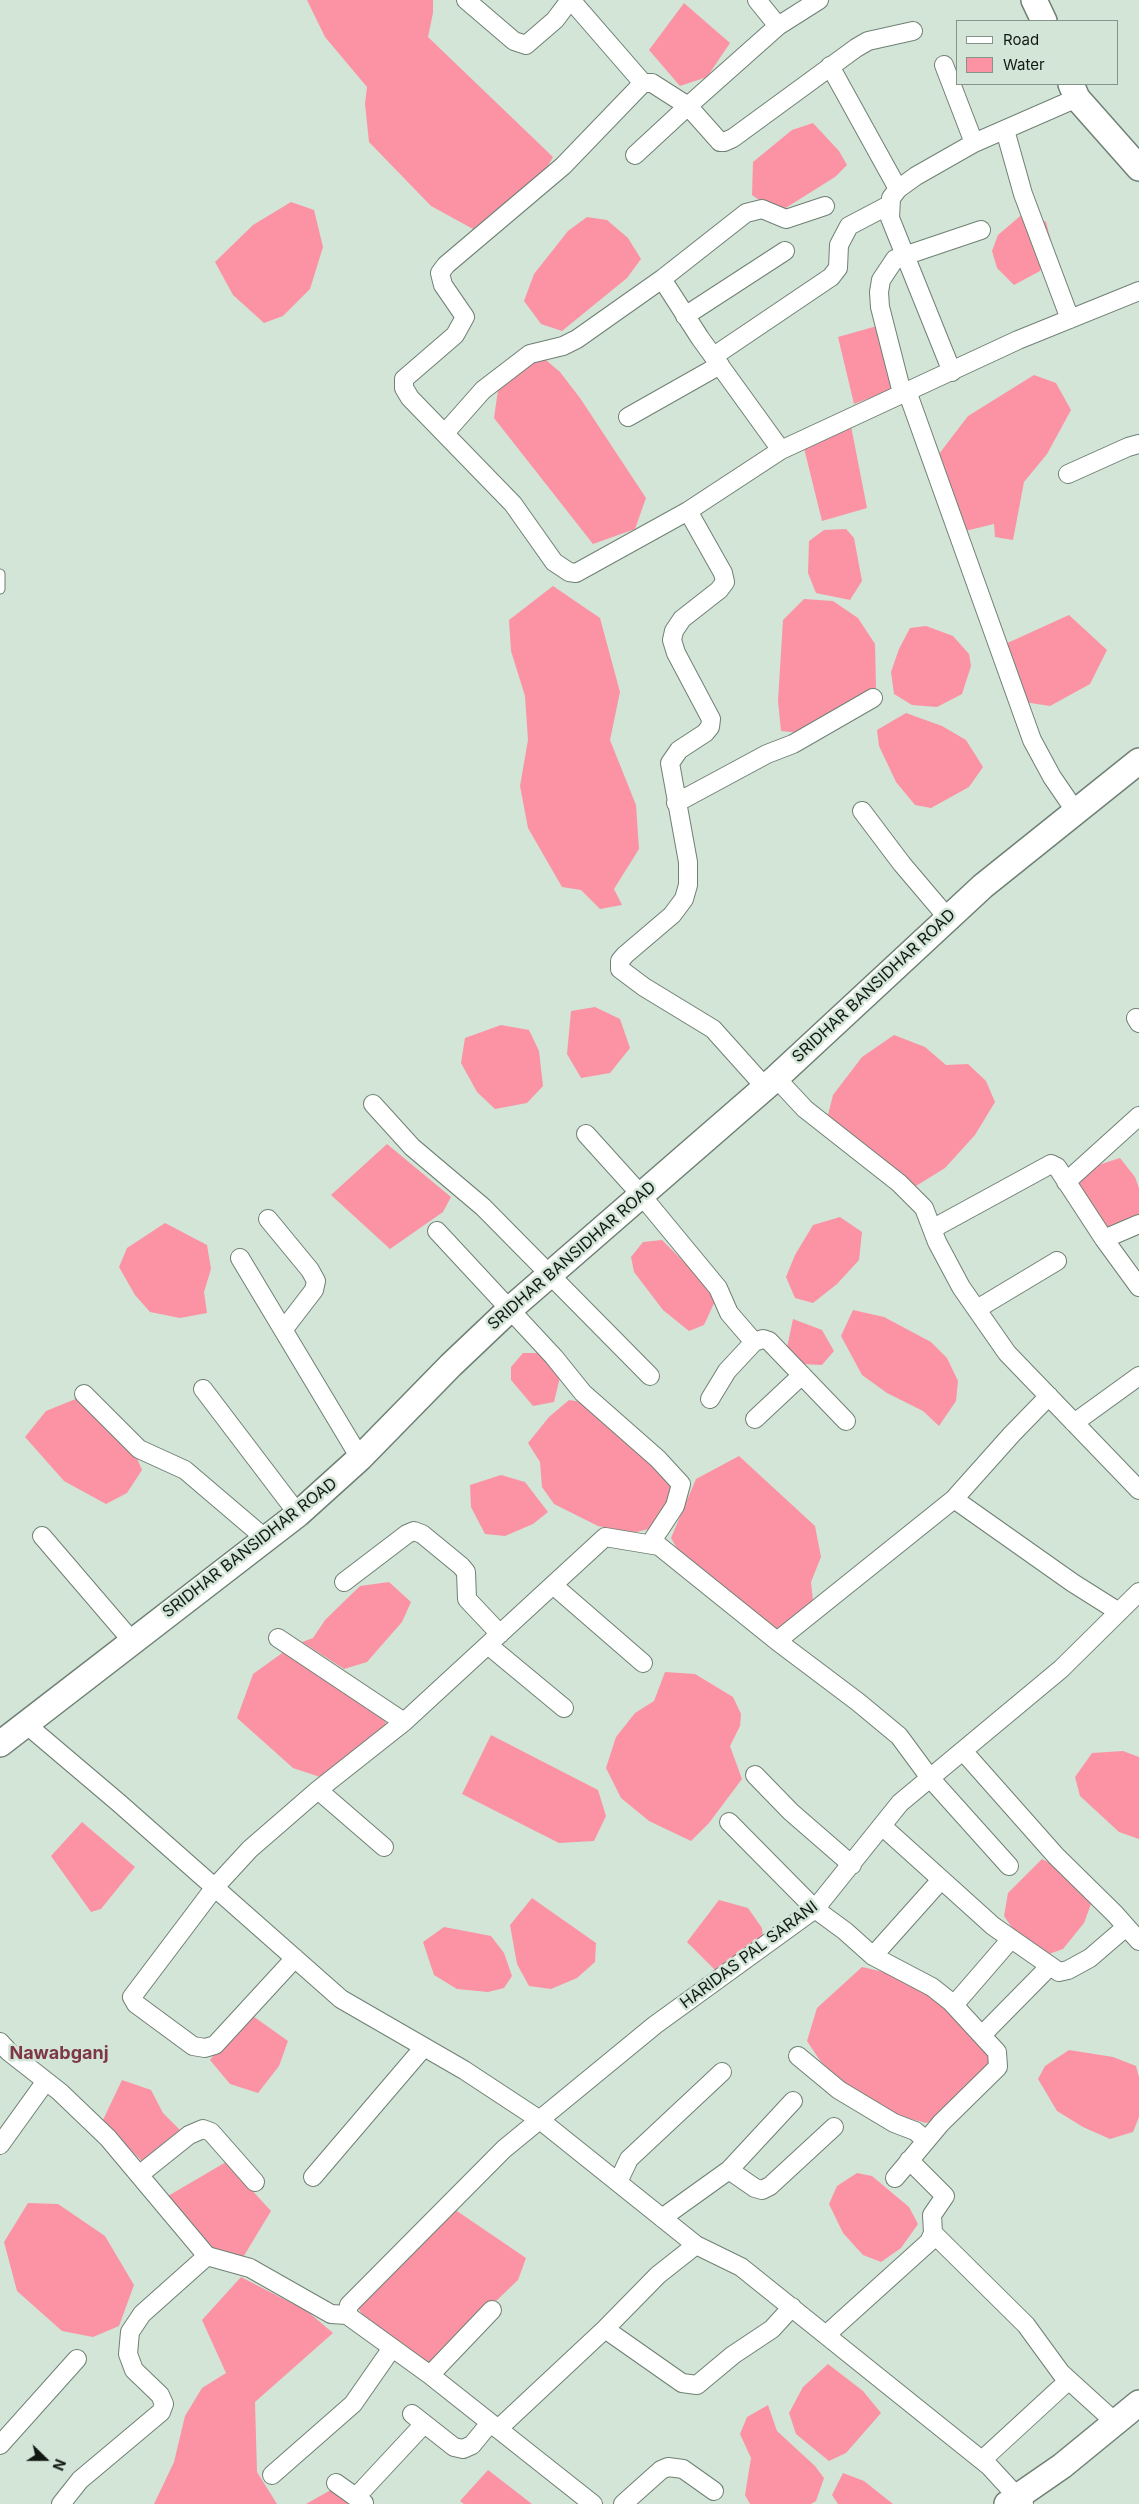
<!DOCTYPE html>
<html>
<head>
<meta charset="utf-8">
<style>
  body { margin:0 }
  #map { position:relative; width:1139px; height:2504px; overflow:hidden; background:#d2e5d7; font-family:Inter,sans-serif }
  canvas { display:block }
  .legend { position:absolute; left:956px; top:20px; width:162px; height:65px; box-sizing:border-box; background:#d2e5d7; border:1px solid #859389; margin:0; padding:6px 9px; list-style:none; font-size:15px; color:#121914 }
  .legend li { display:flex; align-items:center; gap:10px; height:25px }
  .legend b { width:25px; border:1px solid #859389 }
  .north { position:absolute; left:20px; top:2434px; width:50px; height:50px; -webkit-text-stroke:4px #d2e5d7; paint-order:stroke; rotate:112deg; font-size:14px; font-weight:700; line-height:20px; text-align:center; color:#121914 }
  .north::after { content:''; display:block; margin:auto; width:18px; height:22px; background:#121914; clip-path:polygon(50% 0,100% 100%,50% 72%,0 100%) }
</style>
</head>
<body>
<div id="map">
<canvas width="1139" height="2504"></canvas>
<ul class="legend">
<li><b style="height:6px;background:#fff"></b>Road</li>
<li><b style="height:14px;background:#fc93a4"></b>Water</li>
</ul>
<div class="north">N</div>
</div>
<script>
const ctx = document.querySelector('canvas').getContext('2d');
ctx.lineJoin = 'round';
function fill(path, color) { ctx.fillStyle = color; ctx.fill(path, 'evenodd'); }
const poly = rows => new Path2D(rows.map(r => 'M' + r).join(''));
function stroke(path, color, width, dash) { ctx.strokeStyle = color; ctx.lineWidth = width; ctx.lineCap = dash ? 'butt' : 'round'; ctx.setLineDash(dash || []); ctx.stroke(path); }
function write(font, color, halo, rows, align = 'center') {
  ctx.font = font + ' Inter,sans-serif'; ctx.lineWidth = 5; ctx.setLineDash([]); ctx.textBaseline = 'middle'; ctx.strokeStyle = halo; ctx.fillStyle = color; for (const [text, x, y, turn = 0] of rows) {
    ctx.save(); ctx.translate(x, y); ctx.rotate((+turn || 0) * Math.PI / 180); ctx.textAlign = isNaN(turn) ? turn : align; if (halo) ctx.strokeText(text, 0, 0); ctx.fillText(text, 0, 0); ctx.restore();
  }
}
const water = poly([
  [307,0,433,0,433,13,428,37,553,157,545,171,473,229,431,206,369,142,365,104,367,87,325,37],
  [684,3,730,43,707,77,680,86,649,50],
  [813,123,839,151,847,165,835,177,784,209,766,205,752,195,753,162,792,130],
  [291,202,314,210,323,247,310,289,283,316,264,323,233,295,215,262,253,225],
  [1026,211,1046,222,1051,241,1040,271,1014,285,997,268,992,251,998,235],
  [587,217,607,220,628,238,641,259,627,278,562,331,541,324,524,301,534,274,568,231],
  [884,324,898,387,854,404,838,337],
  [540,355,560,372,580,398,646,498,635,529,593,544,494,418,498,390],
  [1034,375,1056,383,1071,410,1047,454,1024,482,1013,540,995,537,994,524,965,531,939,454,968,416],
  [851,426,867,508,822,521,803,444],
  [846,529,854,538,862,581,850,600,816,593,808,573,809,541,824,530],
  [553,586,600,618,620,692,610,740,636,805,639,849,614,889,622,905,600,909,581,890,562,887,528,828,520,786,528,740,525,696,511,651,509,620],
  [804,599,833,601,858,618,875,644,876,688,801,733,781,731,778,701,783,620],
  [1069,615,1107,650,1090,684,1050,706,1024,702,1003,645],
  [926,626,953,636,969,654,971,666,962,694,937,707,912,705,894,694,891,672,899,649,910,628],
  [906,713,942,726,966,740,983,767,969,787,931,808,915,805,896,782,879,746,877,730],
  [595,1007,620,1019,630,1048,610,1073,581,1078,567,1054,571,1011],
  [501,1025,529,1030,539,1051,543,1086,527,1103,495,1109,477,1092,461,1063,465,1038],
  [894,1035,925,1047,946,1065,968,1064,986,1081,995,1102,975,1135,945,1168,916,1186,827,1119,833,1095,862,1057],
  [387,1144,451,1197,443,1212,390,1249,331,1195],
  [1120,1158,1135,1177,1139,1188,1139,1216,1109,1230,1087,1202,1079,1182,1092,1167],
  [840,1217,862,1232,859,1260,837,1284,813,1303,795,1298,786,1277,795,1255,813,1225],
  [165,1223,207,1245,211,1269,204,1292,207,1313,180,1318,150,1312,135,1295,119,1267,127,1248],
  [662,1240,701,1279,716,1299,704,1325,689,1331,663,1310,634,1272,631,1257,643,1242],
  [853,1310,884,1317,931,1342,947,1358,958,1381,956,1401,939,1426,923,1411,887,1393,862,1375,841,1336],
  [793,1319,822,1330,834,1351,822,1365,801,1364,786,1352],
  [523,1353,542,1353,560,1377,554,1402,533,1406,511,1380,511,1367],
  [78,1398,133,1449,142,1470,127,1493,106,1504,64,1481,25,1437,46,1411],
  [569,1400,589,1403,670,1481,670,1500,663,1515,649,1529,632,1533,598,1526,554,1504,542,1487,540,1462,528,1443,549,1417],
  [739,1456,815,1526,821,1557,811,1582,813,1601,794,1621,778,1631,681,1555,671,1538,696,1479],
  [501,1475,525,1482,548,1512,533,1524,505,1536,485,1534,471,1507,470,1485],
  [389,1582,411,1602,402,1622,367,1662,344,1669,302,1642,313,1638,325,1620,360,1586],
  [285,1651,377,1710,386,1723,377,1742,323,1778,293,1768,237,1718,253,1674],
  [665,1672,695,1674,733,1697,741,1714,740,1726,730,1746,742,1779,709,1823,691,1841,649,1821,621,1798,606,1768,616,1737,635,1713,654,1701],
  [491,1735,598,1790,606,1816,594,1841,559,1843,462,1794],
  [1123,1751,1139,1757,1139,1839,1119,1832,1080,1796,1075,1777,1092,1753],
  [82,1822,135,1867,101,1909,91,1912,51,1856],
  [1042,1859,1059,1868,1091,1904,1084,1923,1063,1949,1046,1955,1018,1936,1004,1916,1008,1893],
  [532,1898,596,1943,595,1962,577,1978,551,1989,529,1986,517,1964,510,1925],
  [719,1900,748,1908,762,1928,763,1939,716,1971,687,1942],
  [444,1927,491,1936,504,1953,512,1976,504,1988,488,1992,457,1989,434,1975,423,1942],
  [862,1967,897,1975,943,2005,995,2058,941,2117,926,2123,903,2117,853,2090,821,2062,807,2041,817,2008],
  [250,2014,288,2041,279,2066,258,2093,230,2084,210,2060,229,2033],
  [1069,2050,1113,2057,1136,2066,1139,2077,1139,2117,1133,2132,1110,2139,1083,2127,1057,2111,1038,2079,1045,2066],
  [122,2080,151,2090,163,2113,180,2130,147,2166,102,2122],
  [226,2162,271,2211,242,2259,215,2253,168,2196],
  [857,2173,872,2176,909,2207,918,2224,901,2248,881,2262,863,2255,843,2233,829,2204,837,2186],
  [28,2203,58,2204,105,2236,134,2285,119,2326,93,2337,62,2331,17,2291,4,2242],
  [454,2209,526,2258,518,2280,430,2364,368,2323,358,2308],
  [241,2277,307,2311,333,2333,255,2402,257,2472,277,2504,154,2504,174,2462,185,2416,202,2388,226,2373,202,2320],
  [828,2364,863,2391,881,2413,846,2453,829,2461,796,2434,789,2413,803,2387],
  [768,2405,777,2431,815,2466,824,2478,816,2501,811,2504,750,2504,745,2495,751,2458,740,2434,747,2417],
  [488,2470,532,2504,464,2504,460,2501],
  [843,2473,864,2481,893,2504,838,2504,832,2495],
  [336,2487,358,2504,306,2504]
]);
const lane = poly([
  [0,574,0,589]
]);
const street = poly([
  [466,0,514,41,526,45,555,20,570,0],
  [571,0,643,83],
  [757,0,778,26],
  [819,0,778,26,688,106,652,83,643,83,563,166,446,265,440,273,443,285,465,317,455,335,404,379,404,388,410,398,513,504,554,562,569,572,576,573,688,511,781,450,1018,340,1139,291],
  [944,65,974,143],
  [830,66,898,189],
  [1005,130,1023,194,1070,319],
  [635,155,688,106,720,142,724,142,733,138,856,48,868,41,913,31],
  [662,279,700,338,781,450],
  [685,316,785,251],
  [714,356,831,277,838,268,839,245,849,226,889,205],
  [952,372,890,218,891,198,898,189,916,176,974,143,1077,98],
  [907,391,1032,740,1052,777,1076,812],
  [902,393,880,307,879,292,881,280,895,259,981,230],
  [628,417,720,365],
  [445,433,483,390,530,354,563,346,577,339,662,279,746,213,762,209,786,219,825,206],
  [1068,474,1128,447,1139,444],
  [688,511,723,573,725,582,719,590,682,619,674,631,672,640,676,653,711,719,710,727,705,733,679,750,670,763,688,862,688,885,684,899,672,915,625,955,620,961,620,969,644,987,713,1029,765,1087],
  [676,803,767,754,793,744,873,698],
  [862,811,902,864,947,917],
  [1136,1018,1139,1023],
  [776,1078,805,1109,899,1183,924,1208,937,1242,961,1287,1007,1353,1139,1490],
  [373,1104,412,1147,483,1207,650,1376],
  [586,1134,642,1196,718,1288,729,1313,754,1342],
  [1066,1182,1139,1116],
  [268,1219,310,1270,316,1281,314,1290,284,1329],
  [932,1229,1051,1164,1057,1167,1104,1239,1139,1224],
  [437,1231,554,1357,583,1393,658,1459,681,1484,675,1506,650,1544],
  [1104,1239,1139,1287],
  [240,1258,360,1458],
  [977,1309,1057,1261],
  [203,1389,298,1514],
  [84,1394,139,1449,185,1470,266,1539],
  [710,1399,727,1371,754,1342,763,1339,769,1341,846,1421],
  [755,1419,802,1375],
  [1074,1423,1139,1376],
  [954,1499,1073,1583,1119,1612],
  [42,1536,132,1641],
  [344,1582,407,1534,414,1531,422,1534,461,1566,466,1572,467,1599,500,1634],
  [553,1585,643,1663],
  [278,1638,404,1722],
  [777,1641,954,1499,1012,1434,1049,1396],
  [488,1645,564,1708],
  [27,1725,119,1803,341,1999,464,2070,540,2120,696,2245,741,2267,989,2466,1024,2504],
  [963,1751,1056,1856,1115,1914,1139,1941],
  [755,1775,791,1812,852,1865],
  [318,1790,384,1847],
  [729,1822,815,1909,845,1931,873,1956,932,1987,951,2002,997,2052,998,2067,941,2123,895,2178],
  [882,1826,993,1926,1059,1972,1068,1970,1090,1958,1126,1927],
  [873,1956,940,1881],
  [295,1958,215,2045,205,2048,193,2046,136,2004,132,1997,215,1887,250,1849,318,1790,404,1722,605,1537,659,1546,777,1641,858,1702,899,1736,930,1778,1009,1866],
  [954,2005,1011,1939],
  [982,2035,1049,1967],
  [0,2042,9,2052,60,2092,108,2138,207,2256,250,2268,331,2314,347,2315],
  [798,2056,839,2090,894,2123,915,2131,926,2140],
  [0,2145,46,2081],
  [729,2170,793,2101],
  [139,2175,189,2135,203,2129,211,2132,255,2182],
  [313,2177,424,2047],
  [618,2182,629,2159,722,2072],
  [662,2218,729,2170,755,2188,762,2190,770,2186,834,2127],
  [933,2233,1026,2325,1061,2373,1116,2423],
  [605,2329,682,2383,697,2385,733,2355,772,2329,792,2307],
  [827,2334,929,2242,933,2233,932,2215,945,2196,909,2160],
  [430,2375,492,2310],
  [412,2414,454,2447,463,2449,472,2445,490,2423],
  [498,2429,605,2329,658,2275,696,2245],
  [0,2445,77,2359],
  [982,2460,1069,2380],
  [272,2475,353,2404,392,2348],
  [336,2483,364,2503],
  [356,2497,424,2424],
  [61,2504,80,2480,161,2412,164,2404,160,2395,134,2370,128,2354,130,2332,142,2314,207,2256],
  [593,2504,430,2375,347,2315,349,2305,504,2149,655,2025,815,1909,900,1803,1061,1669,1139,1592],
  [623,2504,661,2470,668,2467,683,2469,714,2491]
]);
const secondary = poly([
  [1034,0,1044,21],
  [1071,84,1077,98,1139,168],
  [0,1744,298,1514,360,1458,451,1365,509,1310,776,1078,983,886,1139,761],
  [1007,2504,1062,2466,1139,2403]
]);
const streetNames = [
  ["SRIDHAR BANSIDHAR ROAD",874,986,-43],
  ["SRIDHAR BANSIDHAR ROAD",572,1256,-41],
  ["SRIDHAR BANSIDHAR ROAD",250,1548,-38],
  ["HARIDAS PAL SARANI",749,1955,-37]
];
const neighbourhoodNames = [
  ["Nawabganj",59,2054]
];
fill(water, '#fc93a4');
stroke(lane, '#6f8074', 11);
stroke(street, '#6f8074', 20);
stroke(secondary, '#6f8074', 28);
stroke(lane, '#fff', 9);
stroke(street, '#fff', 18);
stroke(secondary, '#fff', 25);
write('16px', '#121914', '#d2e5d7', streetNames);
write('bold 18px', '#7e3744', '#d2e5d7', neighbourhoodNames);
</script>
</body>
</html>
